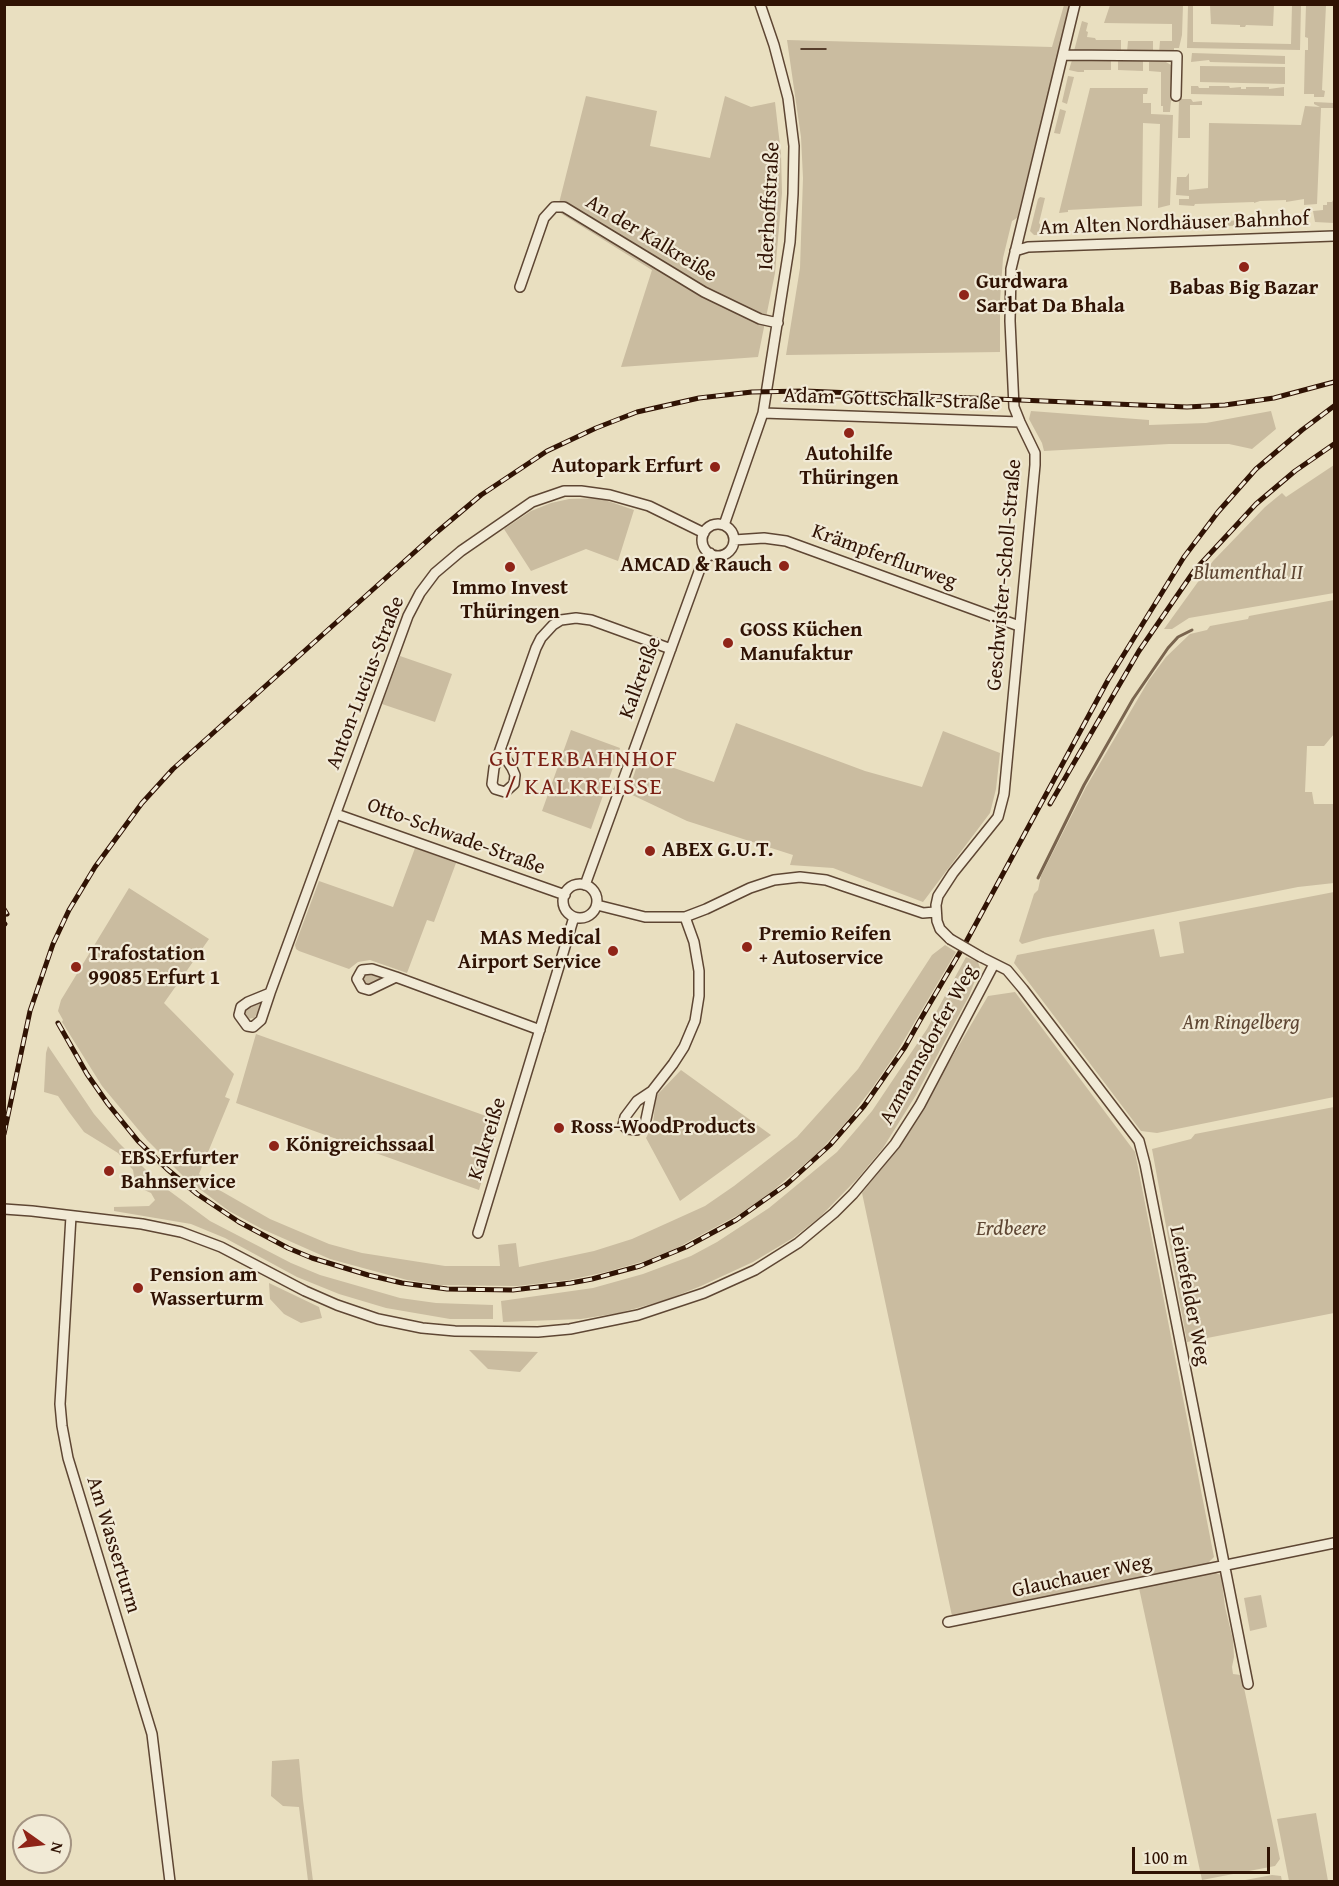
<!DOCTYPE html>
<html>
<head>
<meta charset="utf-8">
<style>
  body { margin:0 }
  #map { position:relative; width:1339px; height:1886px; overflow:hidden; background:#e9dfc0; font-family:"Gentium Book Plus",serif }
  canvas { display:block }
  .frame { position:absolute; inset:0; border:6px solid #301304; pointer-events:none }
  .north { position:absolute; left:12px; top:1814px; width:60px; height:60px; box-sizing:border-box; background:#f1ead6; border:2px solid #a49482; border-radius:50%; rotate:104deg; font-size:16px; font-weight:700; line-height:24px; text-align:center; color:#301304 }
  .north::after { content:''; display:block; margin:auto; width:21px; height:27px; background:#8f2418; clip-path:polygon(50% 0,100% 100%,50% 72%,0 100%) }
  .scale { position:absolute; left:1132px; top:1847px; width:138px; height:27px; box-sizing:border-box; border:3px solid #301304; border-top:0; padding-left:8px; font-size:18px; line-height:21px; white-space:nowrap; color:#301304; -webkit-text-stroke:4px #f1ead6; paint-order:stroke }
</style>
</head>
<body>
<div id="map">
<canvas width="1339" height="1886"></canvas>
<div class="frame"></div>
<div class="north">N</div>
<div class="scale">100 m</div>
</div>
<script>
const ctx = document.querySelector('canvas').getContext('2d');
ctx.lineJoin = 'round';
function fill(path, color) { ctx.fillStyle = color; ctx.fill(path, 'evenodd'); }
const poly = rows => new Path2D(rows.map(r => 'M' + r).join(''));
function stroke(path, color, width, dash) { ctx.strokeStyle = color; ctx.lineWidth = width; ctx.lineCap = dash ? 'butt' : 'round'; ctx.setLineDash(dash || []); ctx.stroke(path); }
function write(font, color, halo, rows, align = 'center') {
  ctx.font = font + ' "Gentium Book Plus",serif'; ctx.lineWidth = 4.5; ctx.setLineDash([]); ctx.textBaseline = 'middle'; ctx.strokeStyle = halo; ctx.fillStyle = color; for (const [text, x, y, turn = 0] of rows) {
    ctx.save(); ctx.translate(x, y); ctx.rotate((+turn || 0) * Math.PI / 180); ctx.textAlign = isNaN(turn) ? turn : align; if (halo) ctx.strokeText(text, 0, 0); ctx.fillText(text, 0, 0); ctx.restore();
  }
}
const green = poly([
  [1064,5,1070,5,1017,218,1012,221,1003,258,1000,301,1000,352,786,355,800,268,803,178,801,137,787,40,1052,47],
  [1110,5,1183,5,1182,35,1179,48,1174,48,1174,53,1159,53,1160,41,1172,41,1172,24,1104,23],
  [1188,5,1193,5,1193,42,1291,44,1292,5,1301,5,1300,50,1187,48],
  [1210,5,1274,5,1273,26,1246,25,1245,27,1240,27,1240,25,1211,24],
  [1306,5,1326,5,1322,90,1325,91,1324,97,1314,97,1314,94,1304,94,1305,50,1308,50,1308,38,1305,37],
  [1082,21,1088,23,1086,31,1088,32,1087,37,1095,38,1096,40,1121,40,1121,52,1074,51],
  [1128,41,1153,41,1153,52,1127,52],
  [1192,53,1285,56,1285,64,1210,62,1209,60,1191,62],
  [1072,60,1111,61,1111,70,1084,70,1084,72,1078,72,1069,70],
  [1118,60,1143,61,1143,71,1118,70],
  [1149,62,1166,62,1171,65,1172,100,1171,101,1170,112,1163,112,1163,106,1161,106,1161,72,1149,71],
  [1200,66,1285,67,1285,84,1200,82],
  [1068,76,1074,77,1067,104,1062,102],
  [1191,86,1198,86,1199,88,1209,88,1209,86,1229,86,1230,88,1241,87,1241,89,1246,89,1246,87,1269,87,1269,89,1284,87,1284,96,1191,94],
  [1090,88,1148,88,1147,94,1143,94,1143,103,1151,103,1151,114,1173,115,1170,205,1158,208,1160,124,1143,123,1142,206,1068,210,1068,212,1059,213],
  [586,96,657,111,650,146,710,158,725,96,751,107,775,102,781,154,782,193,775,273,758,357,621,367,652,270,557,211],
  [1179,99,1191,99,1193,102,1202,101,1202,105,1190,105,1190,138,1178,138],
  [1314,102,1334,103,1334,108,1321,108,1317,204,1304,205,1304,199,1286,202,1286,200,1260,201,1254,203,1254,202,1195,204,1194,206,1179,205,1179,199,1189,199,1189,196,1176,195,1177,177,1186,177,1189,173,1189,190,1208,188,1209,123,1301,125,1305,106,1320,107,1314,104],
  [1060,109,1066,111,1060,134,1054,133],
  [1040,197,1045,198,1039,223,1044,229,1055,229,1055,234,1034,235,1030,231,1038,199],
  [1333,200,1334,200,1334,223,1315,222,1313,211,1323,210,1323,205,1327,205,1327,202,1332,202],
  [1286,218,1286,224,1261,225,1261,219],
  [1254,219,1254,225,1228,226,1228,221],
  [1222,221,1222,226,1195,227,1195,222],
  [1168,222,1172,222,1172,229,1148,230,1148,224,1168,224],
  [1031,411,1149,420,1149,425,1206,423,1271,411,1276,429,1252,449,1229,444,1169,444,1044,451,1042,443,1029,419],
  [1334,465,1334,593,1189,618,1172,629,1164,629,1213,561,1265,507,1282,493,1286,497],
  [599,498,634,510,618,561,586,549,531,571,504,529,531,511,551,503,569,499],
  [1334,600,1334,734,1324,746,1307,746,1305,792,1312,792,1314,804,1334,804,1334,883,1298,887,1043,938,1022,944,1019,941,1034,894,1038,890,1041,876,1086,787,1149,680,1166,657,1190,634,1207,630,1210,626,1248,619,1249,616],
  [400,656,452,674,435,722,382,704],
  [736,723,865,771,922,787,943,731,1000,753,996,789,990,813,923,902,833,868,790,865,793,855,687,821,628,793,640,756,714,782],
  [571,730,620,748,591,829,542,811],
  [415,848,456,863,434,922,427,920,407,973,370,960,358,962,349,969,299,951,296,949,295,945,319,881,393,907],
  [129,888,209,939,164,1003,234,1074,225,1097,230,1099,199,1174,221,1191,270,1219,329,1244,362,1253,445,1266,500,1266,498,1245,516,1243,519,1267,594,1251,632,1239,705,1206,734,1186,797,1137,858,1069,932,955,945,945,956,952,897,1052,873,1087,847,1121,818,1153,765,1197,738,1215,677,1248,645,1261,606,1272,569,1280,517,1286,439,1285,407,1280,330,1259,262,1229,229,1211,185,1178,147,1140,102,1086,62,1022,63,1020,58,1011,61,1000],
  [1334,892,1334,1097,1157,1133,1141,1131,1014,963,1017,955,1154,929,1160,957,1184,953,1179,922],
  [966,957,978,962,980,968,969,996,916,1095,883,1148,858,1178,820,1217,793,1238,753,1262,701,1286,666,1300,619,1313,581,1319,503,1322,501,1301,593,1288,643,1274,691,1256,717,1242,769,1208,837,1152,872,1111,927,1029],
  [365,973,377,976,380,978,380,981,366,986,362,979],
  [1015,992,1135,1152,1214,1557,1207,1564,952,1616,862,1193,899,1147,988,996],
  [261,1001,263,1001,263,1005,254,1018,246,1019,244,1010],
  [256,1034,500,1121,479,1190,236,1103],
  [48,1046,94,1114,119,1143,160,1184,210,1221,291,1263,320,1275,400,1298,436,1303,493,1305,493,1319,450,1319,386,1308,339,1294,297,1277,225,1238,191,1224,114,1211,114,1207,149,1206,155,1200,151,1193,142,1189,135,1183,133,1170,118,1153,84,1132,69,1112,58,1096,44,1092,46,1053],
  [681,1070,771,1135,680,1201,646,1138,653,1124,656,1096],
  [1334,1107,1334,1313,1187,1342,1152,1149,1191,1139,1195,1134],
  [269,1283,319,1307,322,1318,301,1323,284,1314,270,1299],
  [469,1350,538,1352,520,1372,488,1369],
  [1213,1572,1221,1575,1225,1607,1233,1640,1234,1657,1232,1667,1233,1674,1241,1675,1243,1683,1280,1859,1275,1866,1202,1880,1139,1588],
  [1261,1595,1267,1627,1250,1631,1244,1598],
  [299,1759,303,1800,313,1881,308,1881,299,1807,283,1806,271,1796,272,1761],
  [1316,1813,1328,1881,1289,1881,1277,1819],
  [1272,1875,1281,1876,1282,1881,1240,1881]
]);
const stream = poly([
  [1038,878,1084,785,1133,699,1168,648,1178,637,1192,630]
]);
const minor = poly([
  [1063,55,1177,56,1176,96],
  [1015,251,1028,247,1334,236],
  [520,287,544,218,554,207,564,207,704,292,760,319,778,323],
  [763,413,1020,422],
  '702 540a16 16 0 1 1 32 0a16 16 0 1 1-32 0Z',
  [724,525,763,413,790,242,793,194,794,146,788,98,774,45,760,4],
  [734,540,764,538,786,541,1019,626],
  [500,750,512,768,515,775,514,784,505,792,495,789,492,784,494,768,500,750,536,648,541,638,553,625,561,620,576,618,591,620,671,649],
  [336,814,565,895],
  '563 901a17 17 0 1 1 34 0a17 17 0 1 1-34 0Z',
  [585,885,701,566,710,553],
  [597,905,645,917,685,917,706,909,750,888,774,880,800,877,826,880,923,913,935,912],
  [950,939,940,929,937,921,936,905,938,896,953,873,998,817,1004,794,1035,465,1035,453,1020,422,1014,407,1010,321,1011,269,1075,4],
  [981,957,1007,970,1023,989,1139,1141,1145,1164,1248,1684],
  [396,977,369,990,362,988,357,979,362,970,372,969,396,977,540,1030],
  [270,993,261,1020,253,1027,247,1026,239,1015,241,1007,248,1002,270,993,408,616,420,593,435,573,461,551,532,502,564,491,581,491,610,495,649,506,704,533],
  [652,1091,645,1124,637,1130,627,1129,623,1125,625,1117,637,1101,652,1091,673,1064,684,1047,695,1021,699,996,699,971,694,942,685,917],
  [4,1209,32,1211,142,1224,181,1232,221,1247,305,1291,337,1305,378,1319,422,1328,455,1331,538,1332,570,1329,638,1315,704,1293,755,1270,798,1243,834,1213,853,1194,895,1144,920,1105,994,964],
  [71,1216,60,1404,62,1426,68,1458,152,1734,170,1882],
  [478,1233,574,917],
  [948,1622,1334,1543]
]);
const tram = poly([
  [801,49,826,49]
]);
const rail = poly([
  [1050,804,1139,651,1194,571,1256,504,1295,471,1334,444],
  [4,909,7,914],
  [4,923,5,924],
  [58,1023,87,1074,108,1104,138,1141,167,1169,197,1194,239,1222,288,1248,312,1258,368,1275,402,1283,447,1289,513,1290,571,1283,592,1279,640,1266,686,1247,736,1220,787,1184,830,1145,864,1106,905,1047,919,1022,966,942,1108,680,1184,557,1218,512,1256,469,1302,430,1334,406],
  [4,1134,30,1011,53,944,69,910,95,867,142,803,173,769,437,532,481,495,547,451,596,428,637,412,699,398,752,392,805,391,1187,407,1225,405,1274,398,1334,382]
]);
const minorBridge = poly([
  [950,939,981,957]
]);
const markers = [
  [1244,267,6,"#8f2418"],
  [964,295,6,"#8f2418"],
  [849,433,6,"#8f2418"],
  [715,467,6,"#8f2418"],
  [784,566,6,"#8f2418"],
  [510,567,6,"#8f2418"],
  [728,643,6,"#8f2418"],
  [650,851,6,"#8f2418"],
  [747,947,6,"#8f2418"],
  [613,951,6,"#8f2418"],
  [76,967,6,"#8f2418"],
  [559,1128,6,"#8f2418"],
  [274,1146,6,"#8f2418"],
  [109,1171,6,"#8f2418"],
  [138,1288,6,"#8f2418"]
];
const streetNames = [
  ["Iderhoffstraße",770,206,-87],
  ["Am Alten Nordhäuser Bahnhof",1174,224,-2],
  ["An der Kalkreiße",651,239,31],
  ["Adam-Gottschalk-Straße",892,400,2],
  ["Krämpferflurweg",884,557,20],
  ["Geschwister-Scholl-Straße",1005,575,-85],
  ["Kalkreiße",641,678,-70],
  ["Anton-Lucius-Straße",366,683,-69],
  ["Otto-Schwade-Straße",456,837,20],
  ["Azmannsdorfer Weg",929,1045,-61],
  ["Kalkreiße",488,1139,-73],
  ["Leinefelder Weg",1189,1296,79],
  ["Am Wasserturm",113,1545,73],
  ["Glauchauer Weg",1082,1577,-12]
];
const poiNames = [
  ["Gurdwara",976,283],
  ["Sarbat Da Bhala",976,307],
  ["Babas Big Bazar",1244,289,"center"],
  ["Autohilfe",849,455,"center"],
  ["Thüringen",849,479,"center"],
  ["Autopark Erfurt",703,467,"right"],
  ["AMCAD & Rauch",772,566,"right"],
  ["Immo Invest",510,589,"center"],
  ["Thüringen",510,613,"center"],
  ["GOSS Küchen",740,631],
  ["Manufaktur",740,655],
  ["ABEX G.U.T.",662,851],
  ["Premio Reifen",759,935],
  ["+ Autoservice",759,959],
  ["MAS Medical",601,939,"right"],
  ["Airport Service",601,963,"right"],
  ["Trafostation",88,955],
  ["99085 Erfurt 1",88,979],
  ["Ross-WoodProducts",571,1128],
  ["Königreichssaal",286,1146],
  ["EBS Erfurter",121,1159],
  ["Bahnservice",121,1183],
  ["Pension am",150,1276],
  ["Wasserturm",150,1300]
];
const parkNames = [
  ["Blumenthal II",1248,574],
  ["Am Ringelberg",1241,1024],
  ["Erdbeere",1011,1230]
];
const quarterNames = [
  ["GÜTERBAHNHOF",584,760],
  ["/ KALKREISSE",584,788]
];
fill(green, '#cabca0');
stroke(stream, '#79644e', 3);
stroke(minor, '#5e4633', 12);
stroke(minor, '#f1ead6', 9);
stroke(tram, '#301304', 1.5);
stroke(rail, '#301304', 5);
stroke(rail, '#f1ead6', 3, [9]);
stroke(minorBridge, '#5e4633', 12, []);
stroke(minorBridge, '#f1ead6', 9);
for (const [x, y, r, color] of markers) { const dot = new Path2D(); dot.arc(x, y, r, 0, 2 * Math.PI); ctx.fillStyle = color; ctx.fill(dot); stroke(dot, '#f1ead6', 2); }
write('21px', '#301304', '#f1ead6', streetNames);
write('bold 21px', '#301304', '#f1ead6', poiNames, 'left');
write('italic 21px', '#5e4633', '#f1ead6', parkNames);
ctx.letterSpacing = '1.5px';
write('24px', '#7a1f14', '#f1ead6', quarterNames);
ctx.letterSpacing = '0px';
</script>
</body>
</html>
